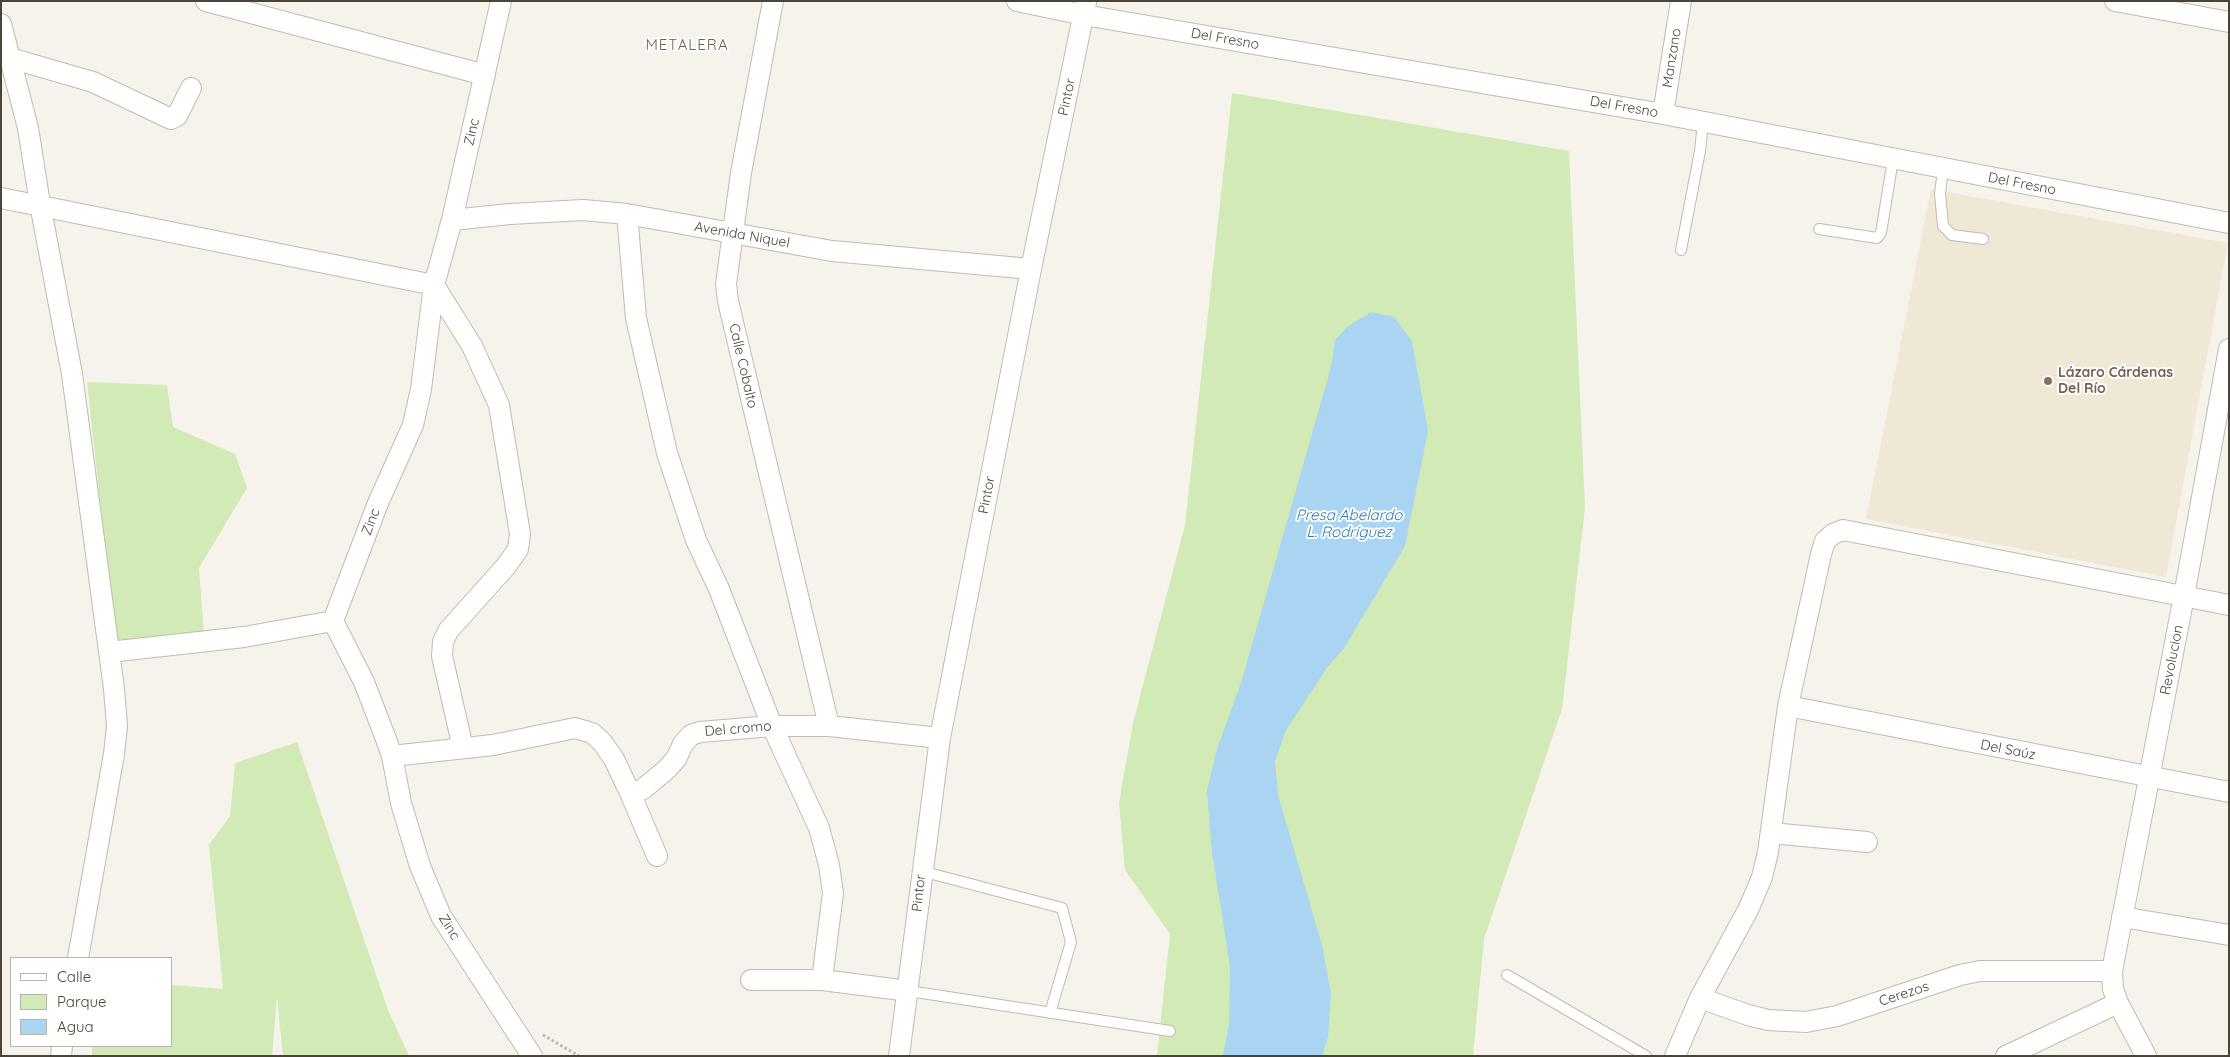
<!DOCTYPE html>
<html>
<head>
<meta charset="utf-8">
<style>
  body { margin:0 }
  #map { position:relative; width:2230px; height:1057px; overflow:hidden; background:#f6f3ec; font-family:Quicksand,sans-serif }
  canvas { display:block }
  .frame { position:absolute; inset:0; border:2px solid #4b4439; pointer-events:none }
  .legend { position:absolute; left:10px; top:957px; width:162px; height:90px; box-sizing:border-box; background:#fff; border:1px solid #b7b4b0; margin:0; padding:6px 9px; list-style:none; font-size:15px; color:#4b4439 }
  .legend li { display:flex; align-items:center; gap:10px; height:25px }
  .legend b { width:25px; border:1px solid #b7b4b0 }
</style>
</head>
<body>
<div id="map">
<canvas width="2230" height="1057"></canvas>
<div class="frame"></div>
<ul class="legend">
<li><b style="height:6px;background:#fff"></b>Calle</li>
<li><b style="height:14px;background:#d2eab5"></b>Parque</li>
<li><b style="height:14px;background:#a9d4f2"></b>Agua</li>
</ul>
</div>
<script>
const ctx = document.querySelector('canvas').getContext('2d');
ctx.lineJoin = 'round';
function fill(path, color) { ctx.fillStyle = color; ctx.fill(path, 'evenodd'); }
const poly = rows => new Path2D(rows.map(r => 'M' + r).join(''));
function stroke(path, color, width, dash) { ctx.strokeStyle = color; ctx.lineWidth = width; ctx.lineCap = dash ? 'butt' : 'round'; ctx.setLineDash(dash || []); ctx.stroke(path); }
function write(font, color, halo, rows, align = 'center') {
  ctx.font = font + ' Quicksand,sans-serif'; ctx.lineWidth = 4; ctx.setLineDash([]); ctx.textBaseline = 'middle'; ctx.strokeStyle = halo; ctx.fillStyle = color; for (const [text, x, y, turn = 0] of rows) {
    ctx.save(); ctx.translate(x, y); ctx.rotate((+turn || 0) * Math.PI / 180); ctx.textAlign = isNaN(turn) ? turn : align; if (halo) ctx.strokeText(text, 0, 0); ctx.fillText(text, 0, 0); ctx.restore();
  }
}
const education = poly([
  [1931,189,2228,243,2166,577,1866,519]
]);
const green = poly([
  [1232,93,1569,151,1585,508,1562,709,1484,939,1473,1056,1157,1056,1170,934,1125,870,1119,803,1133,723,1185,525],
  [87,382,167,385,173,427,235,454,247,488,199,568,204,634,116,646],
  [297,742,388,1010,409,1056,283,1056,277,997,272,1056,92,1056,92,1046,171,1046,171,985,223,989,209,845,230,816,235,763]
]);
const water = poly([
  [1371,312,1394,317,1412,341,1428,431,1405,546,1344,648,1326,669,1286,730,1275,761,1278,795,1322,945,1331,994,1328,1037,1322,1056,1223,1056,1229,1024,1230,966,1212,852,1207,791,1217,749,1241,683,1331,367,1335,340,1347,327]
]);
const path = poly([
  [543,1035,579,1056]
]);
const lane = poly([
  [1943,169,1940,194,1943,226,1952,235,1983,239],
  [1819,229,1877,238,1881,233,1893,159],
  [1681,250,1700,151,1703,122],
  [921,871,1062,908,1071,942,1050,1013],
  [1507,975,1646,1056],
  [909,991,1170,1031]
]);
const street = poly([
  [206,1,485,75],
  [501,1,452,220,434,285,421,389,413,425,378,503,333,621,364,682,386,739,392,756,401,803,420,866,441,916,532,1056],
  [773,1,741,173,726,284,728,301,829,726],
  [1017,1,1084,15,1663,114,2229,223],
  [2115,1,2229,22],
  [1,24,28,128,40,204,72,374,114,689,117,726,114,754,78,958],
  [10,58,93,82,171,119,177,116,191,88],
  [1663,114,1681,1],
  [1,198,434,285,472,346,499,405,520,534,518,549,507,565,448,631,443,642,442,656,463,748],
  [627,214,636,318,667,453,696,540,719,589,772,726,819,828,829,865,833,893,822,980,909,991],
  [452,220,510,214,583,210,627,214,832,251,1031,269],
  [109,652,244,637,333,621],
  [1788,706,2229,792],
  [392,756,493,745,575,728,592,733,602,742,614,759,631,795,643,789,666,770,676,759,683,744,691,735,700,732,772,726,829,726,940,738],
  [631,795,657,856],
  [1771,833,1867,842],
  [2122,917,2229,935],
  [751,980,822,980],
  [1700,998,1748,1015,1768,1020,1806,1022,1837,1016,1960,975,1980,971,2112,971],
  [61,1056,62,1046],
  [899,1056,940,738,1031,269,1086,2],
  [1675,1056,1700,998,1749,908,1762,877,1768,852,1788,706,1821,554,1825,541,1833,534,1843,530,2229,605],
  [2006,1056,2118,1003],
  [2146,1056,2118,1003,2113,989,2112,971,2184,596,2229,349]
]);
const markers = [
  [2048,381,5,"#8d6e63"]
];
const streetNames = [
  ["Del Fresno",1225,39,10],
  ["Manzano",1672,58,-81],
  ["Pintor",1067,97,-78],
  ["Del Fresno",1624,107,10],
  ["Zinc",472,132,-77],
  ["Del Fresno",2022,184,11],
  ["Avenida Niquel",742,235,10],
  ["Calle Cobalto",743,366,77],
  ["Pintor",987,495,-79],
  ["Zinc",371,522,-69],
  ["Revolucion",2172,660,-79],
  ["Del cromo",738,729,-5],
  ["Del Saúz",2008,750,11],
  ["Pintor",919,893,-84],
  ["Zinc",449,927,58],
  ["Cerezos",1904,994,-18]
];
const educationNames = [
  ["Lázaro Cárdenas",2058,373],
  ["Del Río",2058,389]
];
const neighbourhoodNames = [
  ["METALERA",687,45]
];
const waterNames = [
  ["Presa Abelardo",1349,515],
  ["L. Rodríguez",1349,532]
];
fill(education, '#efe8d6');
fill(green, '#d2eab5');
fill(water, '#a9d4f2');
stroke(lane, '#c2bbae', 12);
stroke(street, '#c2bbae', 22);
stroke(path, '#c4b79f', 3, [2.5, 2.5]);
stroke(lane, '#fff', 10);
stroke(street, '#fff', 20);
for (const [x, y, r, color] of markers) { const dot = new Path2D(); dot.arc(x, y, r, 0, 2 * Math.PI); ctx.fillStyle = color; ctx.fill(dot); stroke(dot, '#fff', 2); }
write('14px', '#4b4439', '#fff', streetNames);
write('bold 14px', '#785e54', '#fff', educationNames, 'left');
ctx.letterSpacing = '1px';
write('15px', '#6e6250', '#fff', neighbourhoodNames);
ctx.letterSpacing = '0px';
write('italic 15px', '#2e7ab2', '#fff', waterNames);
</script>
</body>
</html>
